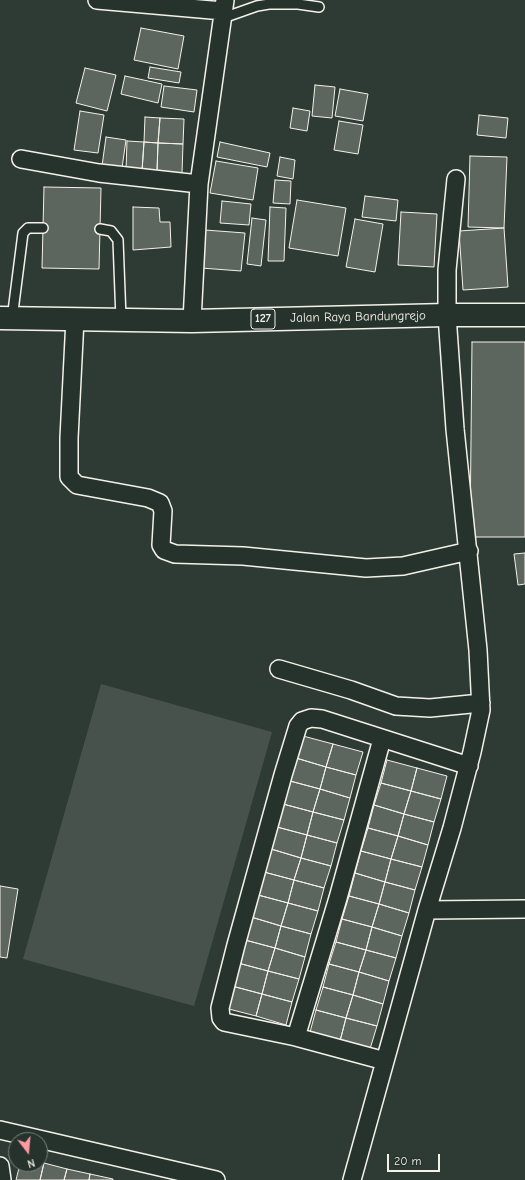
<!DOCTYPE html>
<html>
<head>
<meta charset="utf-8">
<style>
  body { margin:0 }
  #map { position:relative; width:525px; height:1180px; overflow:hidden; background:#2e3b34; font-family:"Comic Neue",sans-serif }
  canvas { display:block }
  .north { position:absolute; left:8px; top:1132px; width:40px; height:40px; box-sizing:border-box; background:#26332d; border:1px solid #787f78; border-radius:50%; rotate:164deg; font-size:11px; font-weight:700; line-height:16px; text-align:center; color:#f4f1e8 }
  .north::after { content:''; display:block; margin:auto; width:14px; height:18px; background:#ff9aa2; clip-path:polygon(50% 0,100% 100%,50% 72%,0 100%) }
  .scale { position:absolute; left:387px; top:1154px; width:53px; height:18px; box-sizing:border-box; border:2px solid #f4f1e8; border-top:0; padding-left:5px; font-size:12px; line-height:14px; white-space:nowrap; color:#f4f1e8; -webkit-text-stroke:3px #26332d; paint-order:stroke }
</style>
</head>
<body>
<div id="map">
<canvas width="525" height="1180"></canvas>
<div class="north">N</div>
<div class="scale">20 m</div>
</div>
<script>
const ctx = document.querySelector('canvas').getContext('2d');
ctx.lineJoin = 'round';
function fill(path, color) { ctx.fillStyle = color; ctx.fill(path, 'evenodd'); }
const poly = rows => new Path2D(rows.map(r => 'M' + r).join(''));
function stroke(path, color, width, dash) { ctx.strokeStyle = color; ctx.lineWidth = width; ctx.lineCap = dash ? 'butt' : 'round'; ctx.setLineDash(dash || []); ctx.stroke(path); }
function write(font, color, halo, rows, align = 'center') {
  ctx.font = font + ' "Comic Neue",sans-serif'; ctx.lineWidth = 3; ctx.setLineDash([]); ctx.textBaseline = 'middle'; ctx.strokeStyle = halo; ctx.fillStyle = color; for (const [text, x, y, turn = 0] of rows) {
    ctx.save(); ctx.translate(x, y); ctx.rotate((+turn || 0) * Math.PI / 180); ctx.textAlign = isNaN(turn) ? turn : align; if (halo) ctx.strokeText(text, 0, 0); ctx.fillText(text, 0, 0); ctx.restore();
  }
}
const green = poly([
  [101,684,272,732,194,1006,23,959]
]);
const building = poly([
  [141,28,184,36,178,69,134,60,141,28],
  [150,67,181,72,179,83,148,78,150,67],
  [85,68,116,75,107,111,76,103,85,68],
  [125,76,162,84,158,103,121,94,125,76],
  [315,85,335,87,332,118,312,116,315,85],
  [164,86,197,90,194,112,161,107,164,86],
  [340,89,368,94,363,121,335,116,340,89],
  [293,108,310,111,307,131,290,128,293,108],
  [80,111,104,115,98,153,74,150,80,111],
  [479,115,508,118,506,138,477,135,479,115],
  [145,117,160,118,158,143,144,142,145,117],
  [160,118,184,119,183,144,158,143,160,118],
  [339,121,363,125,358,154,334,150,339,121],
  [106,137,126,140,122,168,102,166,106,137],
  [127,141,144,142,142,171,126,171,127,141],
  [144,142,158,143,157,172,142,171,144,142],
  [220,142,270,153,267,167,217,157,220,142],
  [158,143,183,144,182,173,157,172,158,143],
  [470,156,507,157,504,228,468,227,470,156],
  [280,157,295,160,293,179,277,176,280,157],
  [216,161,258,168,253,200,210,193,216,161],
  [275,180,291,181,290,204,273,203,275,180],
  [44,187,101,188,99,269,42,268,44,187],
  [365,196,398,200,396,221,362,217,365,196],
  [297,200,346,208,338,256,289,248,297,200],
  [222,201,251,204,249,225,220,223,222,201],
  [133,207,159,208,160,222,170,222,171,247,133,250,133,207],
  [270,207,286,208,284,261,268,261,270,207],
  [401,212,437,214,434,267,398,265,401,212],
  [252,218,266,220,261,266,247,264,252,218],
  [355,219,383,224,375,272,346,267,355,219],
  [504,228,508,287,463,290,459,231,504,228],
  [205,230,245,233,241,271,201,268,205,230],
  [472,342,525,342,525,537,470,537,472,342],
  [525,553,525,584,518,585,514,554,525,553],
  [303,736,333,744,326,767,296,758,303,736],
  [333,744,363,752,356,775,326,767,333,744],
  [296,758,326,767,320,789,290,781,296,758],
  [387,760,417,768,411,791,381,783,387,760],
  [326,767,356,775,350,798,320,789,326,767],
  [417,768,447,776,441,799,411,791,417,768],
  [290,781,320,789,313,812,283,804,290,781],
  [381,783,411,791,404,814,374,805,381,783],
  [320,789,350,798,344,820,313,812,320,789],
  [411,791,441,799,434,822,404,814,411,791],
  [283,804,313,812,307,835,277,827,283,804],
  [374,805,404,814,398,836,368,828,374,805],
  [313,812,344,820,337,843,307,835,313,812],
  [404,814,434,822,428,845,398,836,404,814],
  [277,827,307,835,301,858,271,849,277,827],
  [368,828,398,836,391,859,361,851,368,828],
  [307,835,337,843,331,866,301,858,307,835],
  [398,836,428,845,422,867,391,859,398,836],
  [271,849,301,858,294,880,264,872,271,849],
  [361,851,391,859,385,882,355,873,361,851],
  [301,858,331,866,324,888,294,880,301,858],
  [391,859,422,867,415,890,385,882,391,859],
  [264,872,294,880,288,903,258,895,264,872],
  [355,873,385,882,379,904,349,896,355,873],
  [294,880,324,888,318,911,288,903,294,880],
  [385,882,415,890,409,913,379,904,385,882],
  [0,886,18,889,7,958,0,957,0,886],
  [258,895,288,903,281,926,251,917,258,895],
  [349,896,379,904,372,927,342,919,349,896],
  [288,903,318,911,311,934,281,926,288,903],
  [379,904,409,913,402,936,372,927,379,904],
  [251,917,281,926,275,948,245,940,251,917],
  [342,919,372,927,366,950,336,942,342,919],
  [281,926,311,934,305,957,275,948,281,926],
  [372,927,402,936,396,958,366,950,372,927],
  [245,940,275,948,268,971,238,963,245,940],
  [336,942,366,950,359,972,329,964,336,942],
  [275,948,305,957,299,979,268,971,275,948],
  [366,950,396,958,389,981,359,972,366,950],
  [238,963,268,971,262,994,232,986,238,963],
  [329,964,359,972,353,995,323,987,329,964],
  [268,971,299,979,292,1002,262,994,268,971],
  [359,972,389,981,383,1004,353,995,359,972],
  [232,986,262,994,256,1016,225,1008,232,986],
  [323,987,353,995,346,1018,316,1010,323,987],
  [262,994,292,1002,286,1025,256,1016,262,994],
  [353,995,383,1004,377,1026,346,1018,353,995],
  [316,1010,346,1018,340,1041,310,1032,316,1010],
  [346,1018,377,1026,370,1049,340,1041,346,1018],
  [40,1162,44,1163,40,1180,16,1180,20,1164,40,1164,40,1162],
  [44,1163,67,1169,64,1180,40,1180,44,1163],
  [67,1169,90,1174,89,1180,64,1180,67,1169],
  [90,1174,113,1179,113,1180,89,1180,90,1174]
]);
const lane = poly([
  [223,18,257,6,269,4,298,4,319,7],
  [100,229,111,231,118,240,121,319],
  [12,319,23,233,28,228,43,228]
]);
const street = poly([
  [97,0,223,11],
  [21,159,99,173,199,184],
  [75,319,69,438,69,477,77,485,148,498,160,503,163,511,161,545,164,550,175,554,243,556,366,568,403,566,469,551],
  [192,321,199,184,225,0],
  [279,669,351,690,396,706,430,708,481,703],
  [427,910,525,909],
  [296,1037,338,898,382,739],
  [385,1061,296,1037,224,1022,221,1018,220,1008,236,945,283,775,298,726,302,721,311,718,322,719,469,766],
  [0,1130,216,1180],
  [0,1166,2,1180],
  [352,1180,427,910,452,828,472,752,481,710,478,650,455,429,447,315,447,270,456,179]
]);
const primary = poly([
  [0,318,192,321,447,315,525,315]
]);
const shields = [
  [263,319,24]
];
const shieldNames = [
  ["127",263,319]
];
const streetNames = [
  ["Jalan Raya Bandungrejo",358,317,-1]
];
fill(green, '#48524c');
fill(building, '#5c655e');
stroke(building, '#f4f1e8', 1);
stroke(lane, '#f4f1e8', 12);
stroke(street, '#f4f1e8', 20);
stroke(primary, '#f4f1e8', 25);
stroke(lane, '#26332d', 9);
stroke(street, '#26332d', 17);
stroke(primary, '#26332d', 22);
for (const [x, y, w] of shields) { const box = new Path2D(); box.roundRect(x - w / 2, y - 10, w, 20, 3); ctx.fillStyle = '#26332d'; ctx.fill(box); stroke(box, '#f4f1e8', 1); }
write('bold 12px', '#f4f1e8', null, shieldNames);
write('13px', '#f4f1e8', '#26332d', streetNames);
</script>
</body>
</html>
